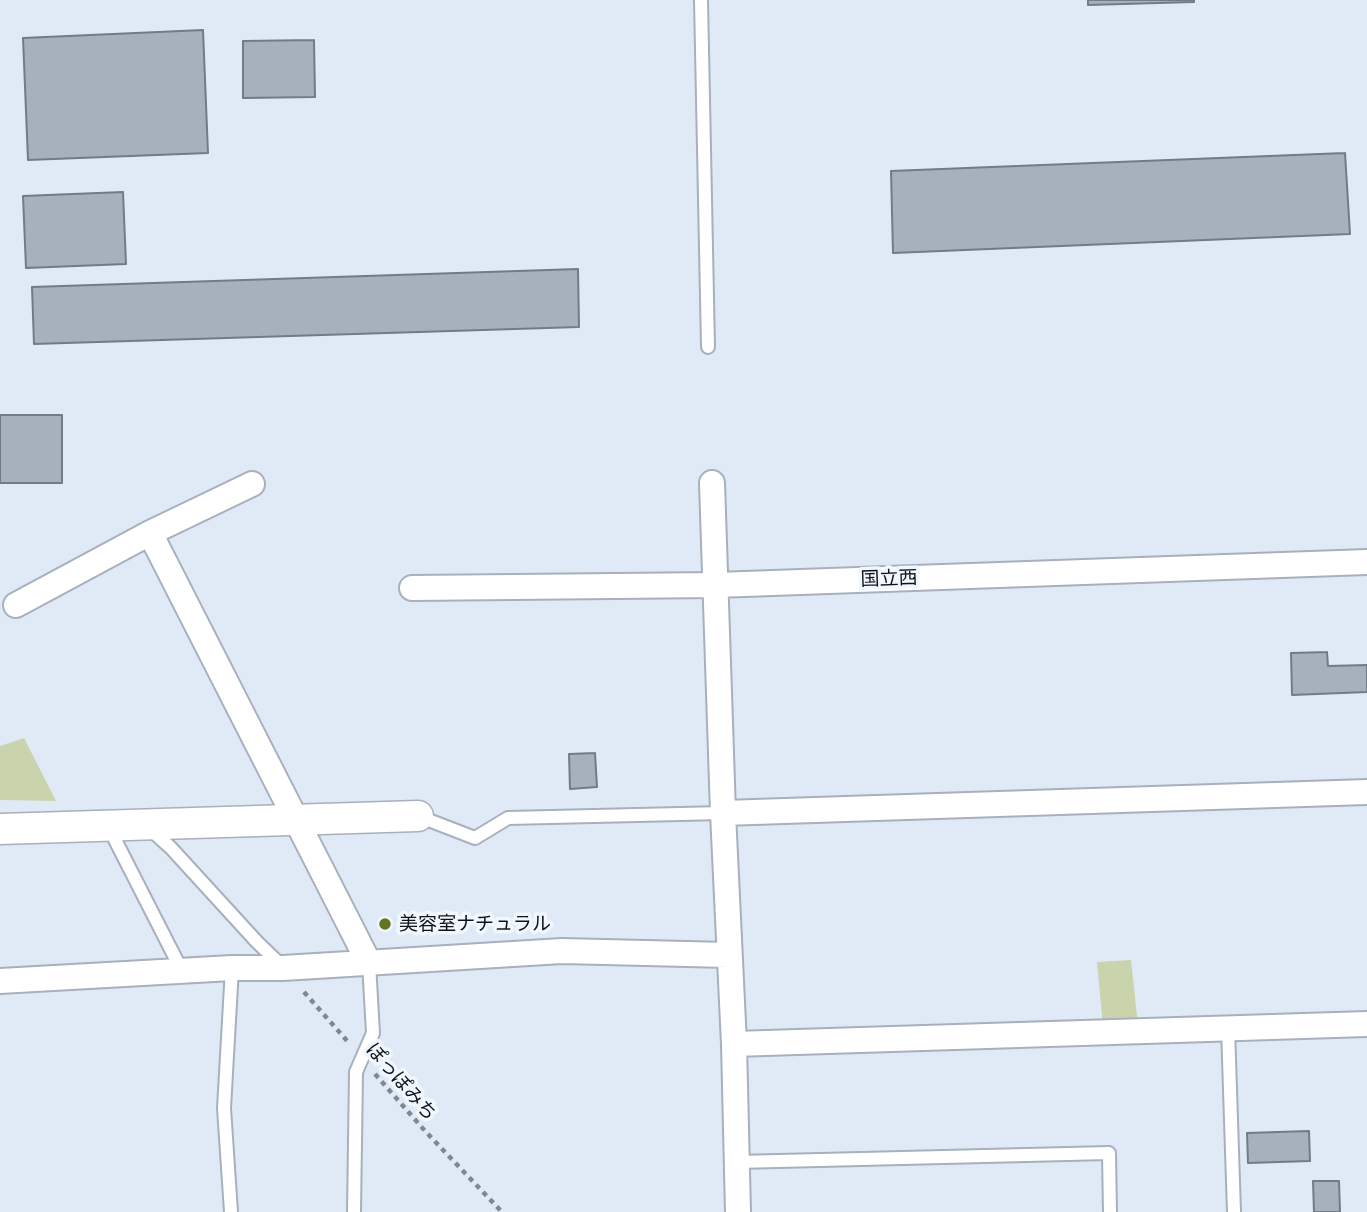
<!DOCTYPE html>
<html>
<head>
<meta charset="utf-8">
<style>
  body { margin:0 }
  canvas { display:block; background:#e0eaf7 }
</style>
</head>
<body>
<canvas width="1367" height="1212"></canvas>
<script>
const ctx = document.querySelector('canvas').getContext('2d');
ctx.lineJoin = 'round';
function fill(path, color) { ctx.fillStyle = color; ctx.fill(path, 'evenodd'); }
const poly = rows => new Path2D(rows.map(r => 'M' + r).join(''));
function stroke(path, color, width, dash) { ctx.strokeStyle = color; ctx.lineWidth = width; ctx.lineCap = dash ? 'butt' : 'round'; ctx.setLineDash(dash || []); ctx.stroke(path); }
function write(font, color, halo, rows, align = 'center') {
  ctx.font = font + ' Montserrat,"Noto Sans JP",sans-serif'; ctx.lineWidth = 7; ctx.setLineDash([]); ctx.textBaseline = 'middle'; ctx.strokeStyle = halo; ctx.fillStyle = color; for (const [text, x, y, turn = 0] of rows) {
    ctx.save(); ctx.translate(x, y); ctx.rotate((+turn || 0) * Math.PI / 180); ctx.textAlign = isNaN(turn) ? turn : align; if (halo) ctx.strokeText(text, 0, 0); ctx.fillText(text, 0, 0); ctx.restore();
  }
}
const green = poly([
  [24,738,56,801,0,800,0,746],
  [1131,960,1138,1025,1103,1027,1097,962]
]);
const building = poly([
  [1088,0,1194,0,1194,2,1088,5,1088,0],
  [203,30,208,153,28,160,23,38,203,30],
  [314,40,315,97,243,98,243,41,314,40],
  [1345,153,1350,234,893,253,891,171,1345,153],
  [123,192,126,264,26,268,23,196,123,192],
  [578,269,579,327,34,344,32,287,578,269],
  [0,415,62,415,62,483,0,483,0,415],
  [1327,652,1328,666,1367,665,1367,692,1292,695,1291,653,1327,652],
  [595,753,597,787,570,789,569,754,595,753],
  [1309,1131,1310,1161,1248,1163,1247,1133,1309,1131],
  [1313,1181,1339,1181,1340,1212,1314,1212,1313,1181]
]);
const path = poly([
  [304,992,349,1043],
  [375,1074,425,1131,502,1212]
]);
const service = poly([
  [701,0,708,347],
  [418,816,475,838,508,818,723,813],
  [108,826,182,971],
  [150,829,171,848,257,942,283,967],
  [1228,1028,1234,1212],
  [737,1162,1109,1153,1110,1212],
  [231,1212,224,1108,232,968],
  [354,1212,356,1072,373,1033,369,963]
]);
const minor = poly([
  [712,483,723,813,734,1044,738,1212],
  [150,533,369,963],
  [412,588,716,585,1367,562],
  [16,605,150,533,252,484],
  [723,813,1367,792],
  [0,981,232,968,283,968,562,951,728,955],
  [734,1044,1367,1024]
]);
const tertiary = poly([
  [0,829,418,816]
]);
const markers = [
  [385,924,7,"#627321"]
];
const streetNames = [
  ["国立西",889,579,-2],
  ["ぽっぽみち",401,1082,49]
];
const poiNames = [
  ["美容室ナチュラル",399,924]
];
fill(green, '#c9d4ac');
fill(building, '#a7b0bd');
stroke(building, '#737b87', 2);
stroke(service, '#a7b0bc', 16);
stroke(minor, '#a7b0bc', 28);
stroke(tertiary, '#a7b0bc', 33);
stroke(path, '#808790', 4.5, [5, 5]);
stroke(service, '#fff', 12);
stroke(minor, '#fff', 24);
stroke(tertiary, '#fff', 30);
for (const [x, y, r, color] of markers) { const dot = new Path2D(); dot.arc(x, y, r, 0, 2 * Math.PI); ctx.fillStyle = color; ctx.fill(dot); stroke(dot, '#f1f7ff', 2.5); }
write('19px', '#0f1217', '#f1f7ff', streetNames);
write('19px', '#0f1217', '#f1f7ff', poiNames, 'left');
</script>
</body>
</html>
